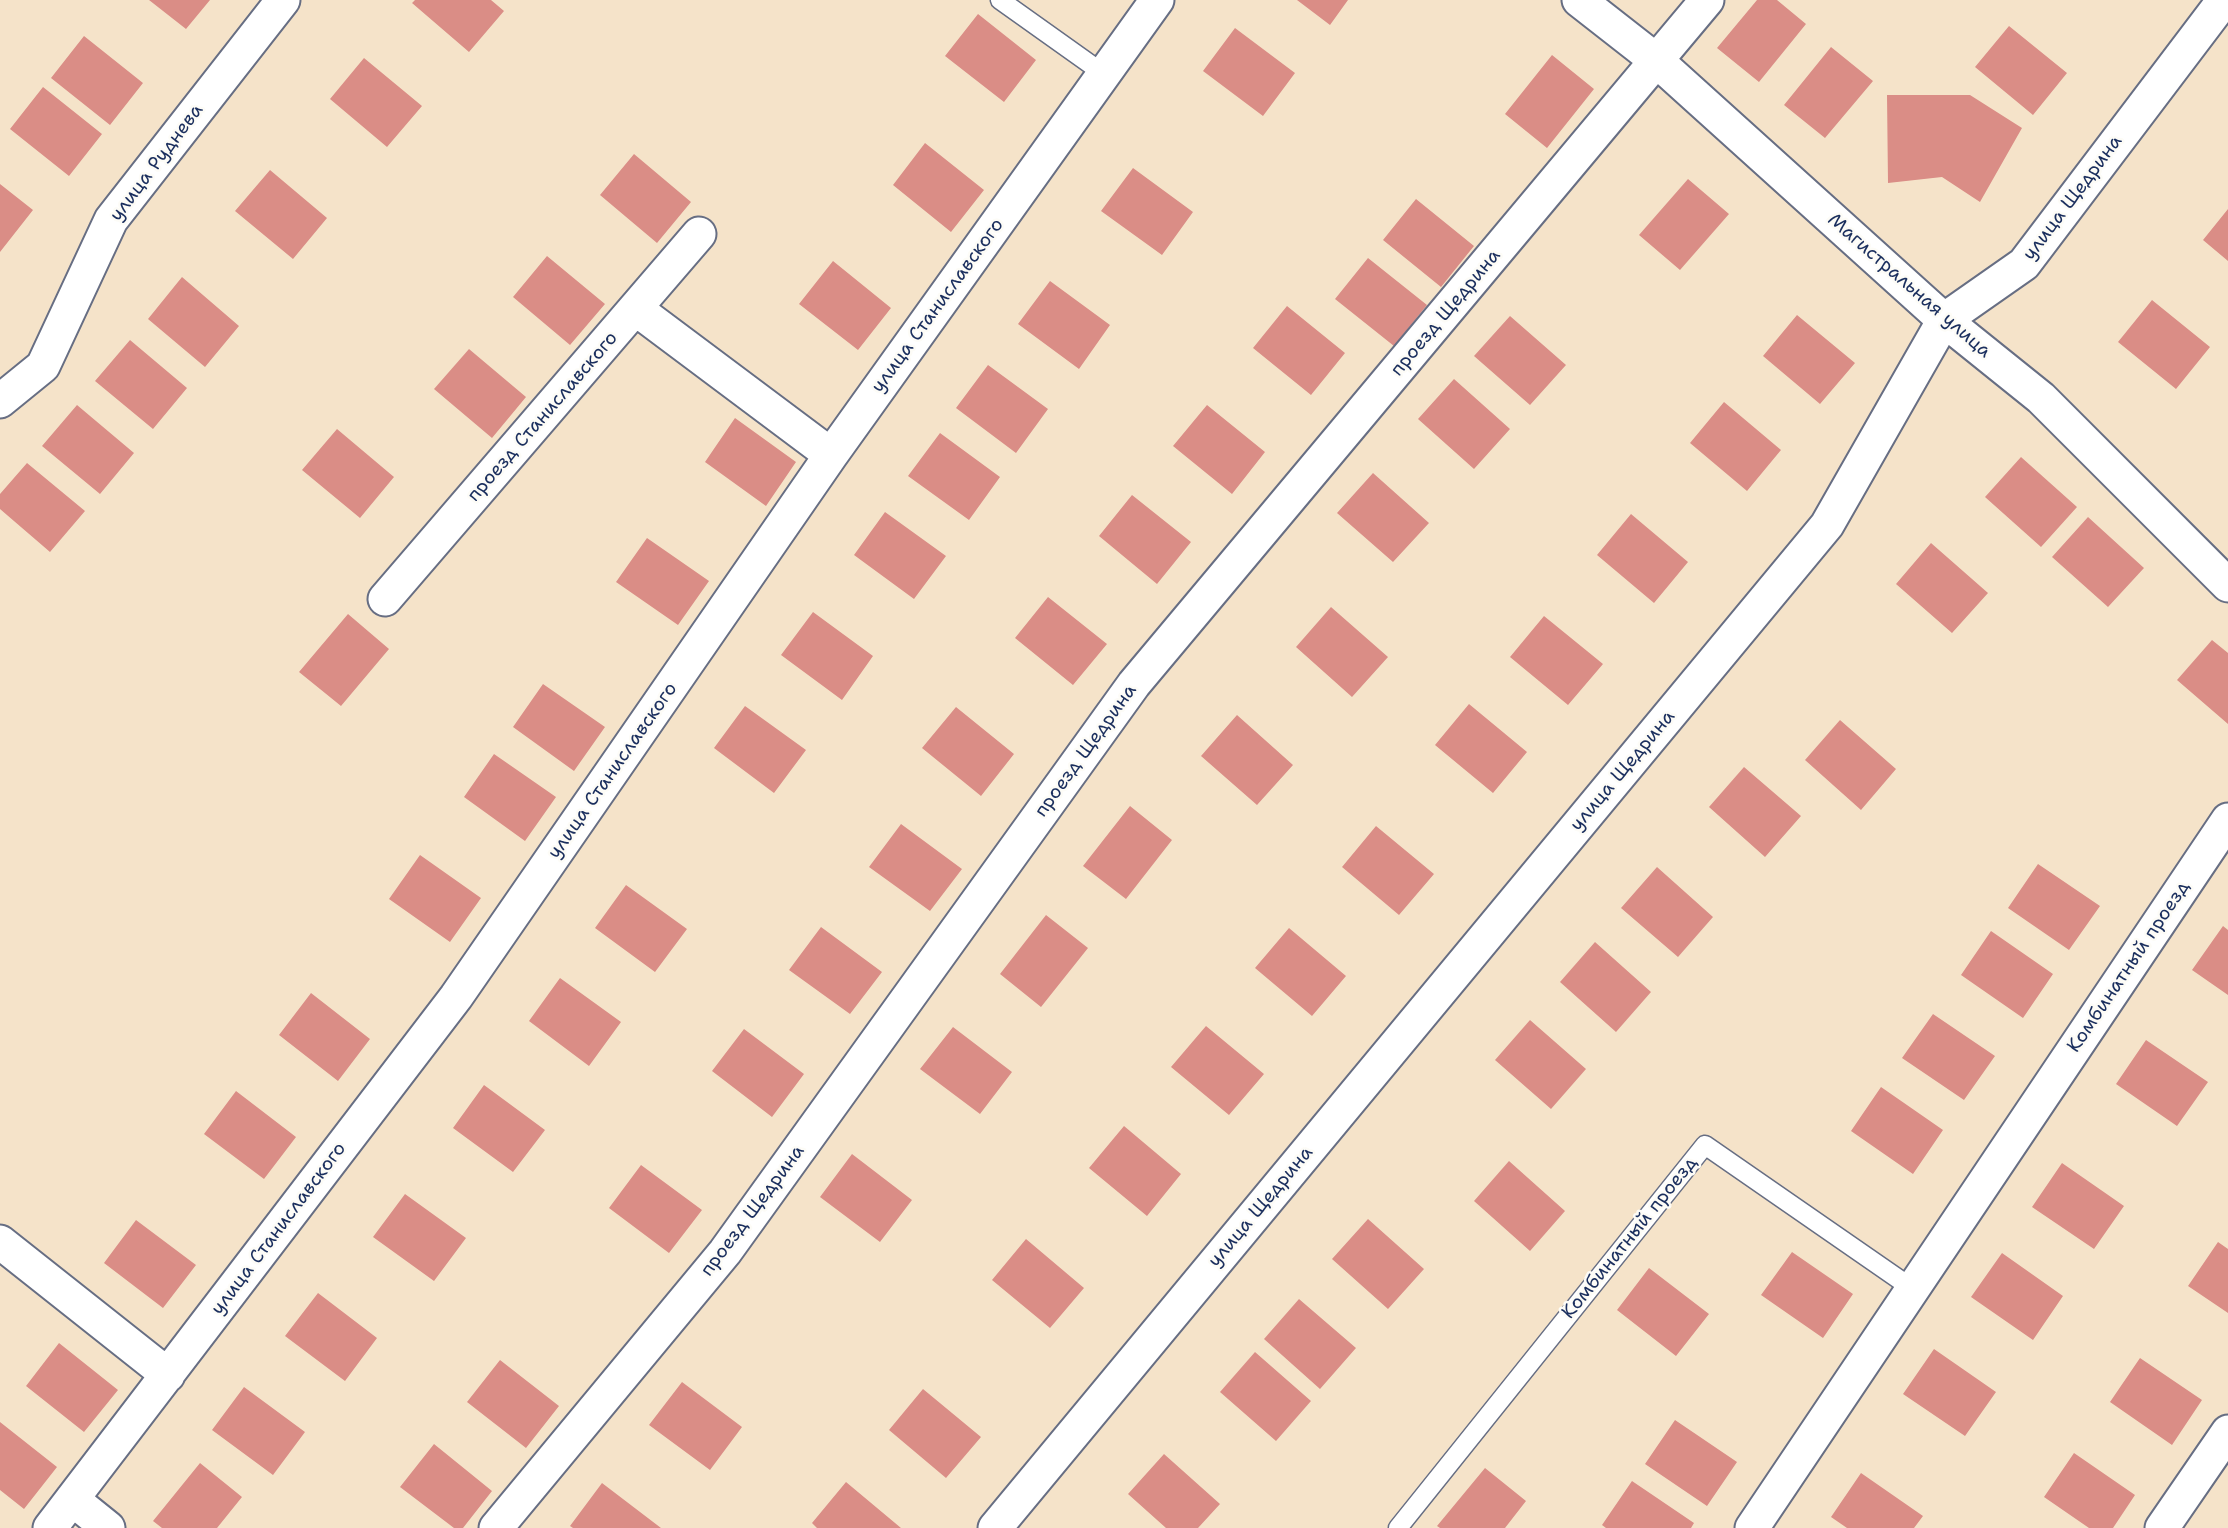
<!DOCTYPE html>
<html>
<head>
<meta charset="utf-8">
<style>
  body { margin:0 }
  canvas { display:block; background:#f5e3c9 }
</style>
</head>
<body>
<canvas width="2228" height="1528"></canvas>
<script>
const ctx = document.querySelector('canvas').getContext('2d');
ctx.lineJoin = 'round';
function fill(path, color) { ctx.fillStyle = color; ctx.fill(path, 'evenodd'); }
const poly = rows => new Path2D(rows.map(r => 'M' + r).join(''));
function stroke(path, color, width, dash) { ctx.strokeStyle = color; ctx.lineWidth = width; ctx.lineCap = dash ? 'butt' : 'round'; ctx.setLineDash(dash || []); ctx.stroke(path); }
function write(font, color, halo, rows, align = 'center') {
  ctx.font = font + ' "Shantell Sans",sans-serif'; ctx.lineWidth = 5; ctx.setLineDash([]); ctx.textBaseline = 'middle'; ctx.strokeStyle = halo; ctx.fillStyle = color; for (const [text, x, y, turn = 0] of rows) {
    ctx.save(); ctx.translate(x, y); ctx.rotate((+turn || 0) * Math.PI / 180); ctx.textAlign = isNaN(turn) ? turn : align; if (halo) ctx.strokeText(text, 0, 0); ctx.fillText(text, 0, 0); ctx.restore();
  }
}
const building = poly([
  [149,0,210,0,186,29],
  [415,0,491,0,504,11,469,52,412,3],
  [1297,0,1348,0,1330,25],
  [1757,0,1777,0,1806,24,1759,82,1717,48],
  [978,14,1036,60,1004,102,945,56],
  [2009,26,2067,73,2033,115,1975,67],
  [1235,28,1295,73,1263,116,1203,71],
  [84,36,143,83,110,125,51,78],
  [1831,47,1873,81,1825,138,1784,105],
  [1552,55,1594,89,1547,148,1505,114],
  [364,58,422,106,387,147,330,99],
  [43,87,102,134,69,176,10,129],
  [1887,95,1970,95,2022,128,1980,202,1942,177,1888,183],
  [925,143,984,190,951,232,893,185],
  [634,154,691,202,657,243,600,195],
  [1133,168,1193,212,1162,255,1101,211],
  [270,170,327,218,293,259,235,211],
  [1688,179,1729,214,1680,270,1639,235],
  [0,184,33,210,0,252],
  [1416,199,1474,246,1441,287,1383,240],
  [2228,209,2228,261,2203,240],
  [547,256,605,304,570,345,513,297],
  [1368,258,1427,305,1394,346,1335,299],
  [833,261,891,308,858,350,799,304],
  [182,277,239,326,205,367,148,319],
  [1050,281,1110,325,1079,369,1018,324],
  [2152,300,2210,347,2176,389,2118,342],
  [1287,306,1345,353,1311,395,1253,348],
  [1797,315,1855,363,1820,404,1763,356],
  [1510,316,1566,365,1530,405,1474,356],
  [130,340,187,388,153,429,95,381],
  [469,349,526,397,492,438,434,389],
  [988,365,1048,409,1016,453,956,408],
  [1454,379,1510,429,1474,469,1418,419],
  [1724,402,1781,450,1747,491,1690,443],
  [77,405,134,453,100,494,42,446],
  [1207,405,1265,452,1232,494,1173,446],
  [735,418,796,462,766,506,705,462],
  [337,429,394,477,360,518,302,470],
  [940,433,1000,477,969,520,908,476],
  [2021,457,2077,507,2041,547,1985,497],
  [27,463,85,511,50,552,0,509,0,494],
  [1373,473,1429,523,1393,562,1337,513],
  [1132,495,1191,542,1157,584,1099,536],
  [885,512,946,556,914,599,854,555],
  [1631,514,1688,562,1654,603,1597,555],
  [2088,517,2144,568,2108,607,2052,557],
  [647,538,709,581,678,625,616,582],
  [1931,543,1988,593,1952,633,1896,584],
  [1048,597,1107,644,1073,685,1015,638],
  [1331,607,1388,657,1352,697,1296,647],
  [813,612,873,656,842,700,781,655],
  [348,614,389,649,341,706,299,672],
  [1544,616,1603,664,1568,705,1510,657],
  [2212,640,2228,653,2228,724,2177,680],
  [543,684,605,727,574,771,513,727],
  [1469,704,1527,752,1493,793,1435,745],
  [745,706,806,750,774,793,714,748],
  [956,707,1014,754,981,796,922,748],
  [1237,715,1293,765,1257,805,1201,756],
  [1840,720,1896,769,1861,810,1805,760],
  [494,754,556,797,525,841,464,797],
  [1744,767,1801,816,1765,857,1709,807],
  [1130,806,1172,840,1126,899,1083,866],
  [901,824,962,869,930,911,869,867],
  [1376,826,1434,874,1399,915,1342,867],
  [420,855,481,898,450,942,389,899],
  [2038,864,2100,906,2069,950,2008,908],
  [1657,867,1713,917,1678,957,1621,908],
  [626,885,687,929,655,972,595,928],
  [1046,915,1088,948,1041,1007,1000,974],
  [2223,926,2228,930,2228,995,2192,970],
  [821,927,882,972,850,1014,789,970],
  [1289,928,1346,976,1312,1016,1255,968],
  [1991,931,2053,974,2023,1018,1961,975],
  [1595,942,1651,992,1616,1032,1560,982],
  [560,978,621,1022,589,1066,529,1021],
  [311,993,370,1039,338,1081,279,1035],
  [1933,1014,1995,1056,1964,1100,1902,1058],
  [1530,1020,1586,1069,1551,1109,1495,1060],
  [1206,1026,1264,1074,1229,1115,1171,1067],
  [953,1027,1012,1072,980,1114,920,1069],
  [744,1029,804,1074,772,1117,712,1071],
  [2146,1040,2208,1082,2177,1126,2116,1084],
  [484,1085,545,1130,513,1172,453,1128],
  [1881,1087,1943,1130,1913,1174,1851,1131],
  [236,1091,296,1137,264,1179,204,1134],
  [1124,1126,1181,1174,1147,1216,1089,1168],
  [852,1154,912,1200,880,1242,820,1197],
  [1509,1161,1565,1211,1530,1251,1474,1201],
  [2062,1163,2124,1206,2094,1249,2032,1207],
  [641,1165,702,1210,669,1253,609,1208],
  [405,1194,466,1238,434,1281,373,1237],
  [1368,1219,1424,1269,1388,1309,1332,1259],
  [136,1220,196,1265,163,1308,104,1263],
  [1026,1239,1084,1288,1050,1328,992,1280],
  [2218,1242,2228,1249,2228,1313,2188,1286],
  [1792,1252,1853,1294,1823,1338,1761,1295],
  [2002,1253,2063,1296,2033,1340,1971,1297],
  [1649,1268,1709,1314,1676,1356,1617,1310],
  [318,1293,377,1338,345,1381,285,1336],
  [1299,1299,1356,1348,1320,1389,1264,1339],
  [59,1343,118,1390,84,1432,26,1386],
  [1934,1349,1996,1392,1965,1436,1903,1394],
  [1255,1352,1311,1401,1276,1441,1220,1392],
  [2140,1358,2202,1400,2172,1445,2110,1402],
  [500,1360,559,1406,526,1448,467,1402],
  [682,1382,742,1427,710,1470,649,1425],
  [244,1387,305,1432,273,1475,212,1430],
  [923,1389,981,1437,946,1478,889,1430],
  [1675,1420,1737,1462,1707,1506,1645,1464],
  [0,1422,57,1467,24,1509,0,1490],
  [434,1444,492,1491,463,1528,454,1528,400,1487],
  [2074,1453,2135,1495,2113,1528,2089,1528,2044,1497],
  [1164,1454,1220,1504,1198,1528,1166,1528,1128,1494],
  [200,1463,242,1497,217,1528,162,1528,153,1521],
  [1485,1468,1526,1501,1505,1528,1440,1528,1437,1526],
  [1861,1473,1923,1516,1914,1528,1847,1528,1831,1517],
  [1632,1481,1694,1523,1691,1528,1606,1528,1602,1525],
  [846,1482,901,1528,817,1528,812,1523],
  [602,1483,661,1528,573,1528,570,1526]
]);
const service = poly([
  [1000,0,1104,74],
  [1398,1528,1705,1145,1913,1289]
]);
const minor = poly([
  [1579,0,1657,61,1944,320,2041,398,2228,585],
  [636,309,831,455],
  [0,401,43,366,111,220,283,0],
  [385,599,699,234],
  [0,1242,168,1375],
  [72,1499,108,1528],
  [50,1528,456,997,831,455,1157,0],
  [496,1528,725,1252,1134,684,1707,0],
  [995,1528,1827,525,1944,320,2024,264,2224,0],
  [1752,1528,2228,820],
  [2162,1528,2228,1432]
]);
const streetNames = [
  ["улица Руднева",157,163,-53],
  ["улица Щедрина",2073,198,-53],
  ["Магистральная улица",1909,286,41],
  ["улица Станиславского",938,306,-54],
  ["проезд Щедрина",1446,313,-50],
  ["проезд Станиславского",543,417,-49],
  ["проезд Щедрина",1086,751,-54],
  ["улица Станиславского",613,771,-55],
  ["улица Щедрина",1623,771,-50],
  ["Комбинатный проезд",2129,967,-56],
  ["улица Щедрина",1261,1207,-50],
  ["проезд Щедрина",753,1211,-53],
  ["улица Станиславского",279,1229,-53],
  ["Комбинатный проезд",1630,1238,-51]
];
fill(building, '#da8d86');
stroke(service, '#676e83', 21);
stroke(minor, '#676e83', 37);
stroke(service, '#fff', 18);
stroke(minor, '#fff', 33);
write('19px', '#1b2f5e', '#fdfcf7', streetNames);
</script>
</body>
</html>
